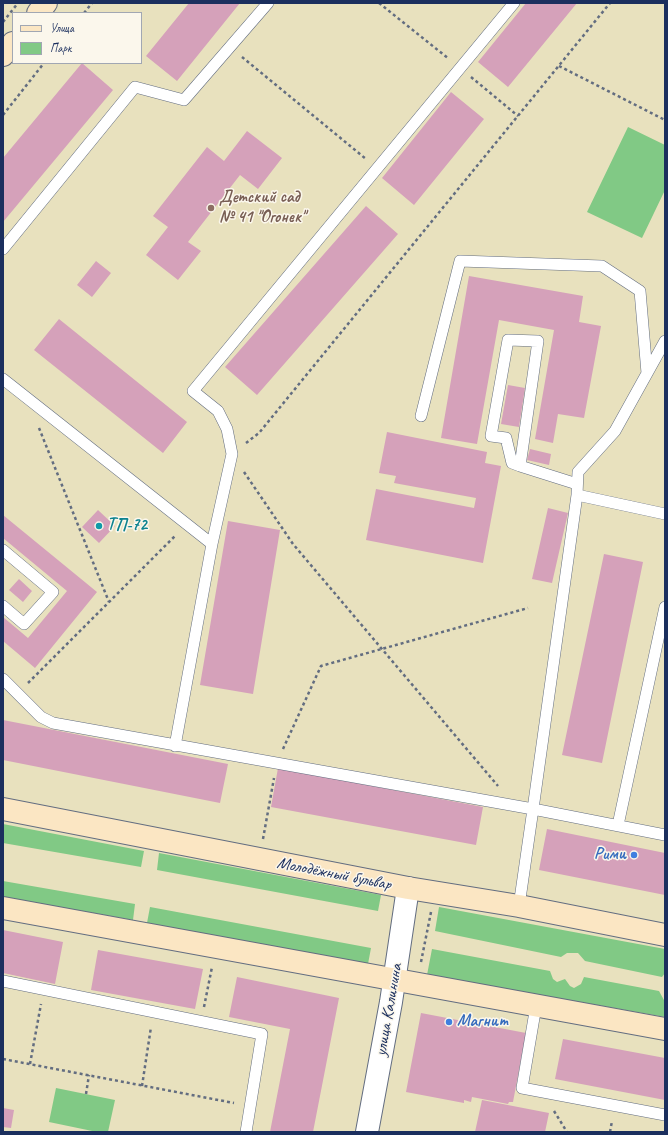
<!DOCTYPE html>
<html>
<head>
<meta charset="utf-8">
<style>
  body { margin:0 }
  #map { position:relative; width:668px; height:1135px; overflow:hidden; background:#e8e1be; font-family:Caveat,sans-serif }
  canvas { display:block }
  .frame { position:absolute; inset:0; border:4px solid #1b2f5e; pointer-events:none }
  .legend { position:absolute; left:12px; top:12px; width:130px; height:52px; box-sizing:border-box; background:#fbf7ec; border:1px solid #a1a7b3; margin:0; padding:5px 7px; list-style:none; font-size:12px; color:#1b2f5e }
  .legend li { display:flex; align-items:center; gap:8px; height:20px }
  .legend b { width:20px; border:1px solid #a1a7b3 }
</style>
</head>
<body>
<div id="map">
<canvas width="668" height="1135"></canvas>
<div class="frame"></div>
<ul class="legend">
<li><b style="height:5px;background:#fbe6c3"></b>Улица</li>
<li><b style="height:11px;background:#81c985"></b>Парк</li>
</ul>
</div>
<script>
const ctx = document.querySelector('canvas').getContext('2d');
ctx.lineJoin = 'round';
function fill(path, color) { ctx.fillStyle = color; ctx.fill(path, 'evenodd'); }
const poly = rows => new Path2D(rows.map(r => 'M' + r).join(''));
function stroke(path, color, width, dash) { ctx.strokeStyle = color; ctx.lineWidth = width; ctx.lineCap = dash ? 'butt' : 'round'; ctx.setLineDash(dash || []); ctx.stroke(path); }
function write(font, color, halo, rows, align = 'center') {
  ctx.font = font + ' Caveat,sans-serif'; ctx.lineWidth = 3; ctx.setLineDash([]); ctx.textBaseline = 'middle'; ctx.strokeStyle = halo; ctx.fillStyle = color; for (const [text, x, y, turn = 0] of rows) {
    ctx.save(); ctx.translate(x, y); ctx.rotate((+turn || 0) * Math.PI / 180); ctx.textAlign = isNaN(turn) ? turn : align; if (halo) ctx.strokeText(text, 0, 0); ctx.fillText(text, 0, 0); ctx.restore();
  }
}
const green = poly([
  [628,127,665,145,665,190,642,238,587,212],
  [3,824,144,851,141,867,3,843],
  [159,853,381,895,378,911,157,870],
  [3,881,135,904,133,920,3,897],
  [150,907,371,948,368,964,147,923],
  [439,907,665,949,665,973,662,977,585,961,578,953,567,953,561,957,435,931],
  [432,949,550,971,553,979,557,982,565,979,570,986,574,988,581,984,584,977,659,991,665,1002,665,1017,427,975],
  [56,1088,115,1100,108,1132,97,1132,49,1122]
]);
const building = poly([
  [189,3,240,3,177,81,146,56],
  [526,3,577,3,508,87,478,62],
  [82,63,113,90,3,222,3,158],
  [451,92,484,119,414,205,382,178],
  [247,131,282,158,258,189,240,175,188,242,201,251,178,280,146,255,168,227,153,216,207,147,224,161],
  [366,206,398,234,257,395,225,367],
  [96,261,111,273,92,297,77,285],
  [469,276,583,296,579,322,601,326,584,418,558,414,553,443,535,439,554,330,499,320,477,444,441,438],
  [59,319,187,422,163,453,34,350],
  [508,385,525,388,519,427,501,424],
  [387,432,487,452,485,463,501,466,483,563,366,540,376,489,474,508,476,498,394,483,396,476,379,473],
  [530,449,551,454,549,465,527,460],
  [548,508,568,513,552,583,532,579],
  [98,510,115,526,99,543,82,527],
  [3,515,97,592,35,668,3,641,3,617,28,638,67,591,3,538],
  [228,521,280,530,253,694,200,685],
  [604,554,643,562,602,763,562,755],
  [19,579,32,591,23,602,9,590],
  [3,720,228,764,220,803,3,760],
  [278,768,483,807,476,845,271,807],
  [547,829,665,853,665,895,539,870],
  [3,930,63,942,55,984,3,973],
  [98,950,203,969,195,1009,91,990],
  [237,977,339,998,313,1132,270,1132,290,1029,229,1017],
  [421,1013,526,1033,513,1102,509,1102,508,1104,472,1097,471,1102,464,1100,464,1103,406,1092],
  [563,1039,665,1058,665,1100,555,1079],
  [482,1100,549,1113,545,1132,475,1132],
  [3,1108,14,1110,11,1128,3,1127]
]);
const path = poly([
  [379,3,449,59],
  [84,13,92,3],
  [3,22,18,3],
  [242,57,366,159],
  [559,66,665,120],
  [471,77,518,116],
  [3,115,44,63],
  [39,428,109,602],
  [246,443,259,433,610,3],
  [244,472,293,544,498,786],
  [28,683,176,535],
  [283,749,321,666,528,608],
  [263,839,274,778],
  [421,962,431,912],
  [204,1007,212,967],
  [3,1059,234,1103],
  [30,1064,41,1004],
  [142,1086,151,1027],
  [86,1094,89,1075],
  [554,1111,567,1132],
  [610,1132,612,1121]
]);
const service = poly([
  [3,249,135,87,184,100,268,3],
  [665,341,615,431,578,472,577,495,533,809,665,835],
  [3,379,212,544,175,746],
  [421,416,460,261,602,266,640,291,647,373],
  [520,466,538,341,508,340,491,436,506,438,512,463,520,466,577,484],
  [577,495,665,514],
  [212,544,232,454,227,429,218,411,193,391,514,3],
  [3,550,53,592,24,624,3,606],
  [3,679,41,717,53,723,533,809,519,906],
  [618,825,665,607],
  [3,981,262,1034,246,1132],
  [536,1006,522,1088,665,1115]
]);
const tertiary = poly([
  [367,1132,391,1002,408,888]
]);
const secondary = poly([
  [38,13,46,3],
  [3,55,13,43],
  [3,809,408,888,519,906,665,935],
  [3,908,665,1029]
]);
const markers = [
  [211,208,4,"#8d6e63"],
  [99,526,4,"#0f9aa8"],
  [634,855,4,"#3f7fe0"],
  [449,1022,4,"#3f7fe0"]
];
const educationNames = [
  ["Детский сад",219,198],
  ["№ 41 \"Огонек\"",219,218]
];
const cultureNames = [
  ["ТП-72",107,526]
];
const shopNames = [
  ["Рими",626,855],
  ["Магнит",457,1022,"left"]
];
const streetNames = [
  ["Молодёжный бульвар",334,874,11],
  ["улица Калинина",389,1010,-80]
];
fill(green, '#81c985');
fill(building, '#d5a1ba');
stroke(service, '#636d80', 12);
stroke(tertiary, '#636d80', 24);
stroke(secondary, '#636d80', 24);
stroke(path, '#636d80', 2.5, [3, 3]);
stroke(service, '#fff', 11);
stroke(tertiary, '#fff', 22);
stroke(secondary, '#fbe6c3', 22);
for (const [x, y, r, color] of markers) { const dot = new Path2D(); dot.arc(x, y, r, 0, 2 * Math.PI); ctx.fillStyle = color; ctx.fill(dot); stroke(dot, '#fbf7ec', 1.5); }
write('bold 17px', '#785e54', '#fbf7ec', educationNames, 'left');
write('bold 17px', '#0d838f', '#fbf7ec', cultureNames, 'left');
write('bold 17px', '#366cbe', '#fbf7ec', shopNames, 'right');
write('17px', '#1b2f5e', '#fbf7ec', streetNames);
</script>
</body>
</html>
